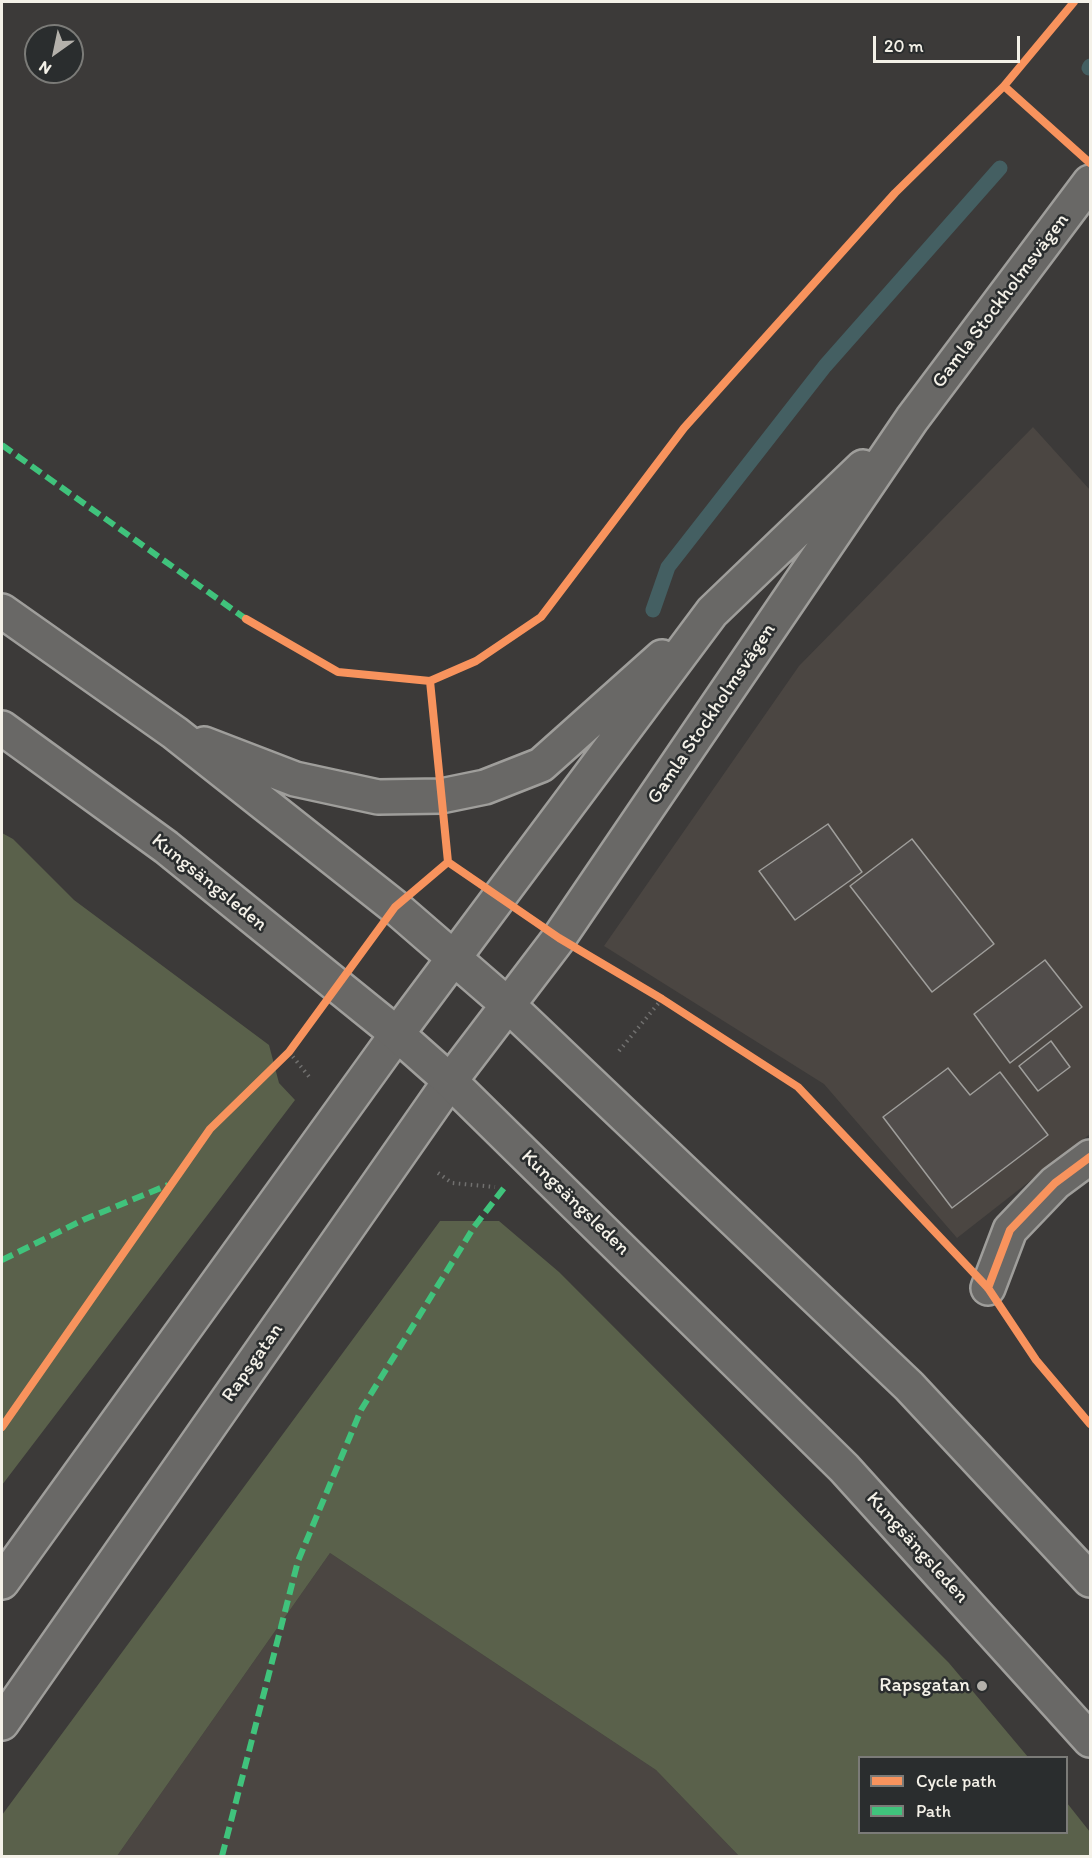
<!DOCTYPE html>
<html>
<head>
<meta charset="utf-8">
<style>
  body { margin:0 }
  #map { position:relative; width:1092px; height:1858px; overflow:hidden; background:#3c3a39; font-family:Itim,sans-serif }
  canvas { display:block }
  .frame { position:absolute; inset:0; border:3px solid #f4f1e8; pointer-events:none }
  .legend { position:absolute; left:858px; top:1756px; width:210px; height:78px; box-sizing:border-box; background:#2a2d2e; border:2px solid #7b7b78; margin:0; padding:8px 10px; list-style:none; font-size:18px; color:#f4f1e8 }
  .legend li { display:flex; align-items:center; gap:12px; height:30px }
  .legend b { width:30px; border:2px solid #7b7b78 }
  .north { position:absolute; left:24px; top:24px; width:60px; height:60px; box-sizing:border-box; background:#2a2d2e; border:2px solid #7b7b78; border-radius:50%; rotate:213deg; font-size:16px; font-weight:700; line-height:24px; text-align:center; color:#f4f1e8 }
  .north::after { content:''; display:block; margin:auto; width:21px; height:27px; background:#b4b1ab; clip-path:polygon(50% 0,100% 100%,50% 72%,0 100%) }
  .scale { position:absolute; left:873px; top:36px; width:147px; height:27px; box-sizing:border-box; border:3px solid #f4f1e8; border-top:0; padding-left:8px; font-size:18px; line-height:21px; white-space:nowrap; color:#f4f1e8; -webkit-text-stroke:4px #2a2d2e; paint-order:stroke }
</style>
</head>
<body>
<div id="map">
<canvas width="1092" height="1858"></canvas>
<div class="frame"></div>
<ul class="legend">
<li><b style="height:8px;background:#f8935d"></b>Cycle path</li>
<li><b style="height:8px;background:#40c37c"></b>Path</li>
</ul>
<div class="north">N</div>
<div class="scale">20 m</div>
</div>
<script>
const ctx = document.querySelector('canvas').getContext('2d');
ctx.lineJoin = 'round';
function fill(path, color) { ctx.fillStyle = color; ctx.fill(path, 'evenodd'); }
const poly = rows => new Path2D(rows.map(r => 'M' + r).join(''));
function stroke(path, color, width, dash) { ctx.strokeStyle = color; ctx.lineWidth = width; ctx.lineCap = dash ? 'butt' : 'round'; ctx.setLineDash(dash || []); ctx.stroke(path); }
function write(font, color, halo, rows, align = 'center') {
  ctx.font = font + ' Itim,sans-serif'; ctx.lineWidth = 5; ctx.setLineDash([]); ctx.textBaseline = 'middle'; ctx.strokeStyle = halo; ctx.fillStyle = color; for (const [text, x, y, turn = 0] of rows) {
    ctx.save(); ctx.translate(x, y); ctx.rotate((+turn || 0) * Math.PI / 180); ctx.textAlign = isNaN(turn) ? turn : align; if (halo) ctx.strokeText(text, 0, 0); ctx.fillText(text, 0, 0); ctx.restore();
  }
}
const built = poly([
  [1033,427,1090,490,1090,1134,957,1238,824,1084,604,946,799,666],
  [330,1553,656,1770,739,1856,117,1856]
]);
const green = poly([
  [2,833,13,839,74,900,269,1045,279,1083,295,1100,2,1485],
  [440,1221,499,1221,559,1272,949,1663,1028,1757,860,1758,860,1832,1066,1832,1067,1803,1090,1832,1090,1856,739,1856,656,1770,330,1553,117,1856,2,1856,2,1815]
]);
const stream = poly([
  [1089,68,1090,66],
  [653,610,668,567,825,366,1000,168]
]);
const building = poly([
  [828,824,862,872,795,920,759,871,828,824],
  [912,839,994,944,932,992,850,886,912,839],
  [1045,960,1082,1007,1010,1063,974,1014,1045,960],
  [1051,1041,1070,1067,1038,1091,1019,1066,1051,1041],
  [948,1068,970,1095,1000,1072,1048,1135,952,1208,883,1117,948,1068]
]);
const path = poly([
  [619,1051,662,999],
  [289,1052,311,1079],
  [438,1173,452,1183,495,1187]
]);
const minor = poly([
  [988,1288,1010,1230,1055,1183,1090,1157],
  [2,1582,397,1034],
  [2,1723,450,1081]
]);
const major = poly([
  [2,611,175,733,395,907,508,1005,909,1386,1090,1580],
  [2,728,166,847,397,1034,450,1081,844,1468,1090,1740],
  [204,744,295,779,378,797,441,796,485,787,541,765,662,657],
  [397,1034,712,612,863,467],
  [450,1081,559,938,912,419,1090,182]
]);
const quiet = poly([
  [2,445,246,619],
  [2,1260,83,1220,168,1185],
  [222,1856,298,1561,361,1410,474,1227,504,1188]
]);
const cycleway = poly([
  [1004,86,1090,163],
  [246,619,338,672,430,681,476,661,541,617,684,428,895,193,1004,86,1074,2],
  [448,862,559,938,662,999,798,1087,988,1288,1036,1360,1090,1424],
  [988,1288,1010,1230,1055,1183,1090,1157],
  [2,1427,210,1129,289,1052,395,907,448,862,430,681]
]);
const markers = [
  [982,1686,6,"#b4b1ab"]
];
const streetNames = [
  ["Gamla Stockholmsvägen",1001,301,-53],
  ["Gamla Stockholmsvägen",712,714,-56],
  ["Kungsängsleden",209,883,39],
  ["Kungsängsleden",575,1203,44],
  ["Rapsgatan",253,1363,-55],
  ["Kungsängsleden",917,1548,48]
];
const poiNames = [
  ["Rapsgatan",970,1686]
];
fill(built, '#4b4642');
fill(green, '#5a614b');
stroke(stream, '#445f62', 15);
fill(building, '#514d4b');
stroke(building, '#9f9e9b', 1.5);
stroke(minor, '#9f9e9b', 38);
stroke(major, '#9f9e9b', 38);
stroke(path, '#71706f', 4, [1.5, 4.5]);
stroke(minor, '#696866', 33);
stroke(major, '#696866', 33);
stroke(quiet, '#40c37c', 6, [12, 6]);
stroke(cycleway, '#f8935d', 8);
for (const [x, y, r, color] of markers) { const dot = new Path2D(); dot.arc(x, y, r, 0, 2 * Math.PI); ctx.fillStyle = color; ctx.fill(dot); stroke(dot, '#2a2d2e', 2); }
write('20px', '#f4f1e8', '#2a2d2e', streetNames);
write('20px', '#f4f1e8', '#2a2d2e', poiNames, 'right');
</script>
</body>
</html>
